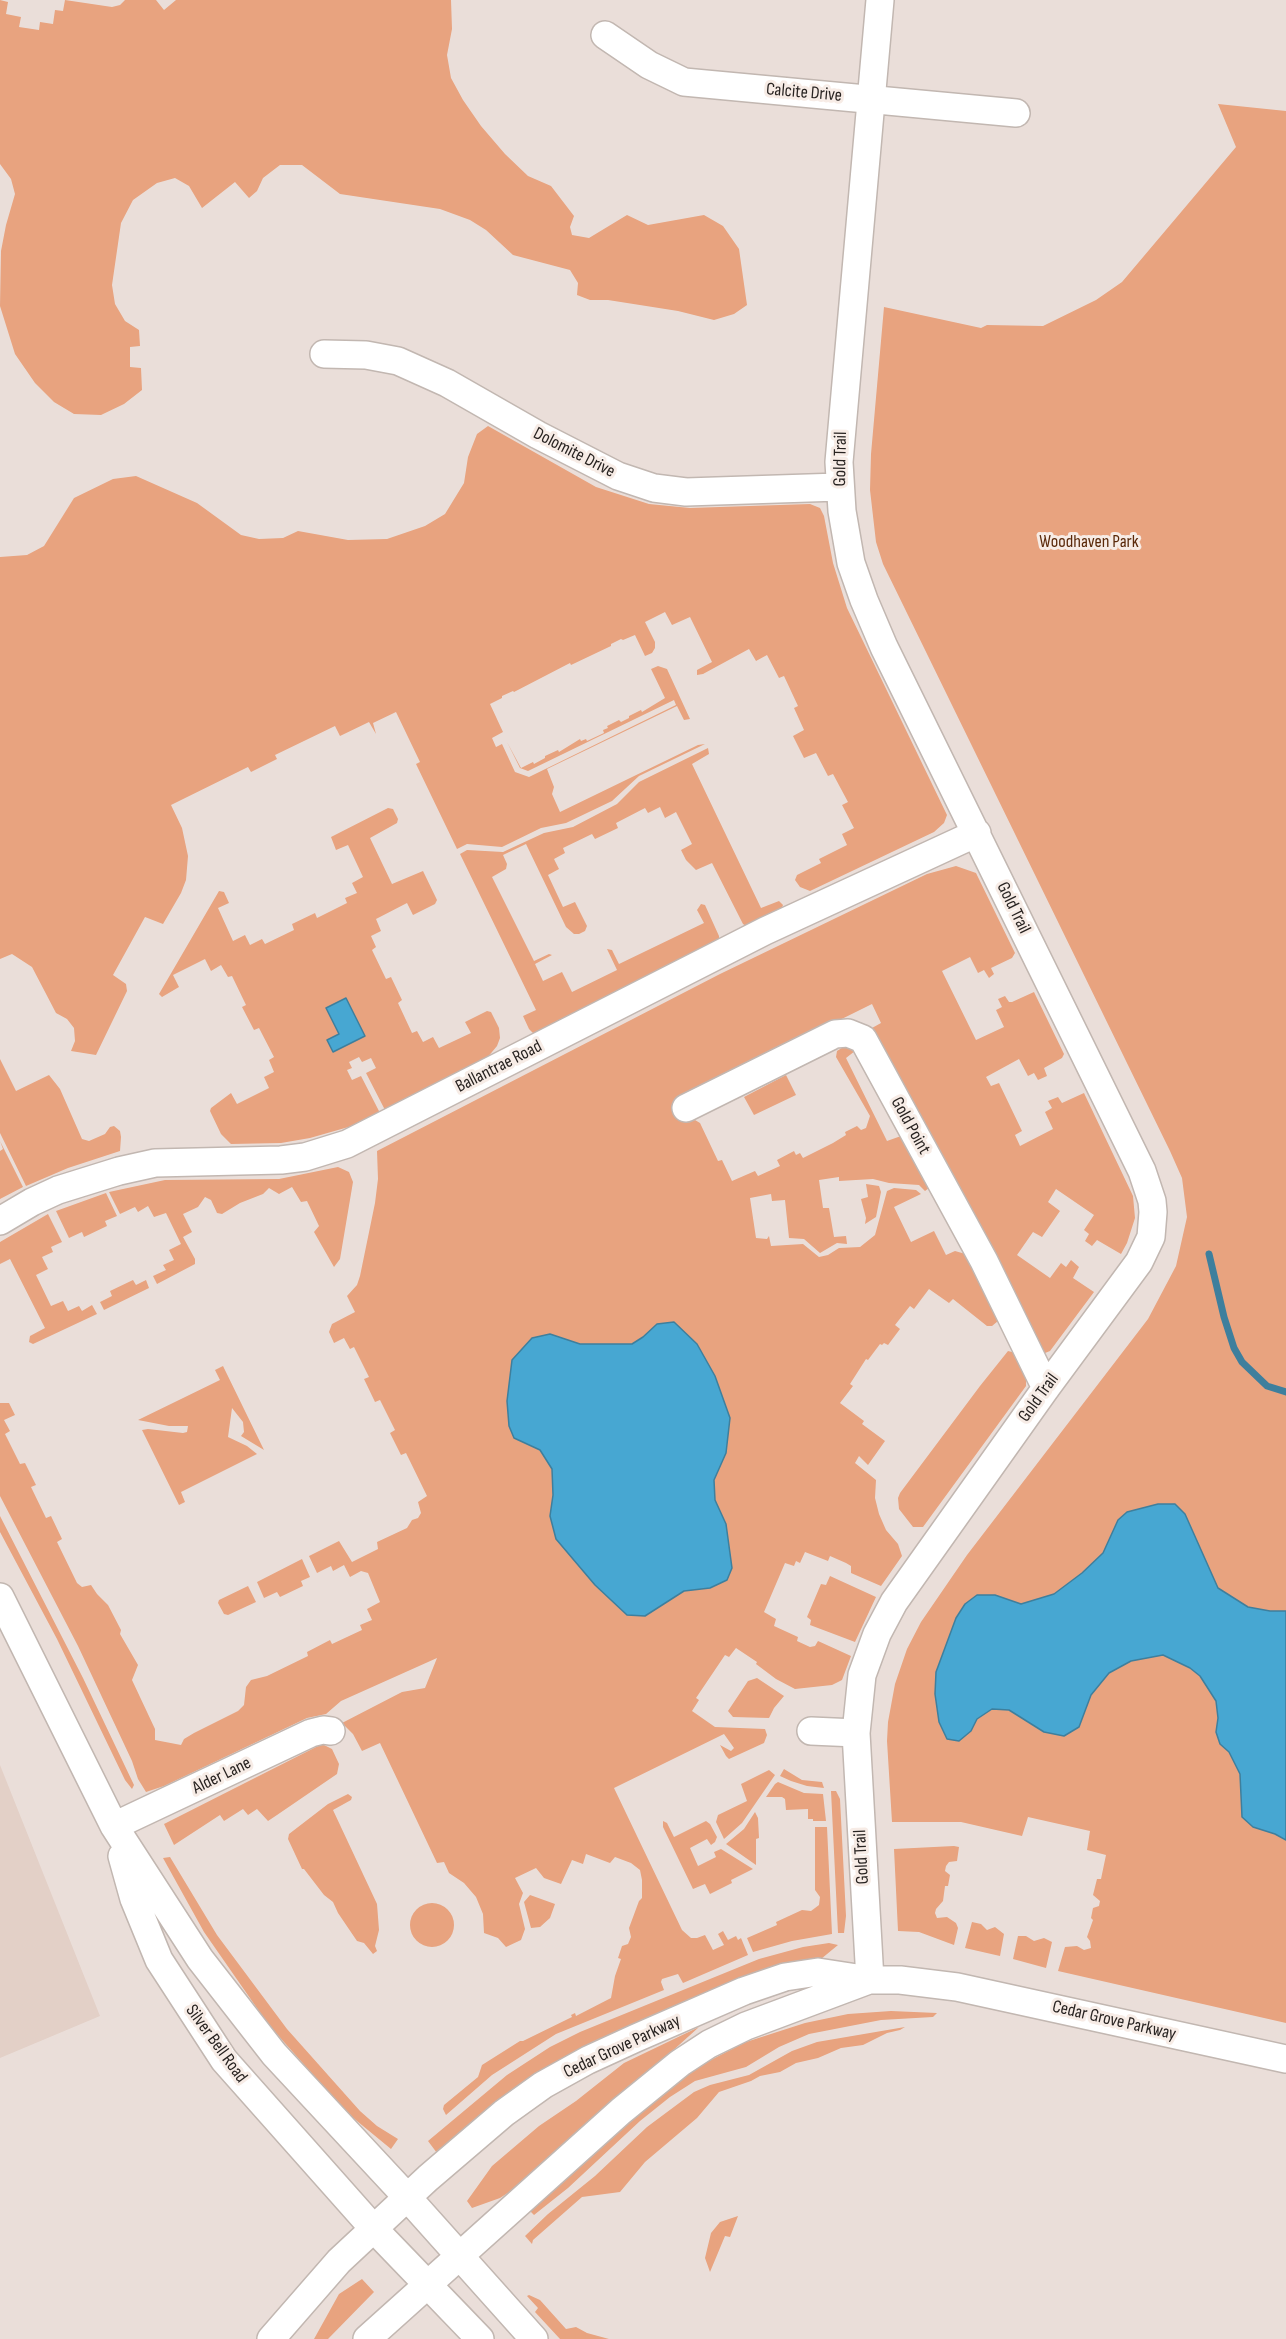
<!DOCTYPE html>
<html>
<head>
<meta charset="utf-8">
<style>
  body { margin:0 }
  canvas { display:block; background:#eaded9 }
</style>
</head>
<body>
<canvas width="1286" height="2339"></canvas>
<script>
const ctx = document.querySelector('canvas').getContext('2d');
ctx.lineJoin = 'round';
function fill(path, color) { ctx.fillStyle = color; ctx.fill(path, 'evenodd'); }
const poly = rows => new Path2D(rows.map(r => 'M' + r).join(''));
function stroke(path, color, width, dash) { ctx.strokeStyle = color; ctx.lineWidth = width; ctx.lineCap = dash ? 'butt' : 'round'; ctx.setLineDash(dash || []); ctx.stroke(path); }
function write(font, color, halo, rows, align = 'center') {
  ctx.font = font + ' "Sofia Sans Condensed",sans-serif'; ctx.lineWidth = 6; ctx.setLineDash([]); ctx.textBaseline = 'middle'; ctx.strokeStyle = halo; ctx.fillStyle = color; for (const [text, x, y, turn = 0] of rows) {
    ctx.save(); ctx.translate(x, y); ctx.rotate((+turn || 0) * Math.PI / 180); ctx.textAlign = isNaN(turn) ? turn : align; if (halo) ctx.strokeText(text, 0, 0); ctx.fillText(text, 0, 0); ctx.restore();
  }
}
const built = poly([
  [0,1765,100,2016,0,2058]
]);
const green = poly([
  [0,0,8,2,6,14,21,17,19,27,39,30,40,22,53,24,55,10,63,11,65,0,112,7,120,5,125,0,156,0,164,10,176,0,451,0,452,29,447,55,451,78,463,100,481,126,505,154,528,176,551,186,574,216,570,227,572,235,589,238,627,215,648,225,704,215,723,226,739,249,747,305,734,314,714,320,678,311,608,300,590,300,577,295,578,283,570,270,513,255,486,230,470,220,440,209,340,194,302,165,280,165,263,178,257,191,249,198,235,182,202,208,189,186,175,178,157,183,133,200,121,223,112,285,115,304,125,321,139,330,140,346,130,347,130,367,141,368,142,390,124,404,101,415,74,414,54,402,35,383,15,354,0,306,1,251,6,225,15,194,11,179,0,164],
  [1218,104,1286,111,1286,2023,1058,1971,1065,1947,1077,1946,1084,1950,1091,1948,1090,1941,1087,1937,1093,1920,1091,1918,1093,1908,1099,1906,1100,1901,1093,1895,1097,1879,1101,1879,1106,1855,1087,1850,1090,1831,1028,1817,1022,1836,961,1822,892,1822,887,1741,888,1722,895,1684,907,1649,921,1622,967,1555,1148,1319,1176,1266,1187,1217,1182,1178,1170,1151,883,564,876,542,870,490,871,454,884,307,981,328,987,325,1043,326,1096,300,1122,282,1236,147],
  [488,426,596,487,649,504,690,508,810,504,820,508,824,516,833,563,847,608,947,815,944,823,934,832,810,891,800,887,795,880,797,875,821,863,819,859,847,845,842,834,854,828,842,805,848,802,833,774,828,776,816,753,804,758,793,736,804,730,794,708,798,706,784,676,779,678,767,655,756,661,749,649,703,674,697,675,697,670,712,662,690,617,672,625,665,612,645,622,655,642,655,648,652,653,645,656,635,635,623,640,621,639,611,644,611,646,571,665,570,663,514,692,513,691,502,696,502,698,490,704,503,732,492,738,496,747,502,744,515,772,529,777,676,705,674,700,528,771,520,768,507,742,521,768,533,762,534,764,545,758,545,756,558,750,559,752,580,739,581,741,586,739,587,741,604,733,603,730,608,728,607,726,619,720,621,722,629,718,629,716,641,710,642,712,665,698,651,669,658,666,667,669,690,719,684,720,677,706,547,769,554,787,552,794,560,812,698,745,705,744,639,776,612,801,566,823,541,828,502,847,467,844,457,849,416,764,420,762,396,712,373,723,376,734,369,722,340,736,335,726,275,755,277,759,251,772,248,767,171,805,182,828,188,856,186,880,181,893,163,924,145,917,113,975,126,984,127,991,96,1055,71,1051,75,1041,74,1028,67,1019,56,1013,32,967,12,954,0,959,0,557,27,555,44,546,74,498,113,479,136,476,197,503,241,535,259,539,283,538,298,531,348,540,387,539,425,526,445,514,464,483,468,457,477,434],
  [708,748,709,754,692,764,761,908,779,901,783,905,781,910,746,926,743,924,712,863,696,870,686,860,681,850,692,844,676,812,665,818,660,807,648,813,645,808,616,823,618,828,595,839,592,834,563,848,565,853,554,859,559,869,548,875,563,907,575,902,587,926,585,931,579,934,574,934,566,927,526,844,503,855,507,864,506,869,492,877,534,961,549,954,552,955,535,964,543,981,562,972,572,992,617,970,607,949,612,950,619,964,704,923,697,910,701,904,705,905,719,936,719,941,534,1034,529,1029,523,1016,536,1010,460,854,467,850,503,852,544,833,573,827,617,804,639,782],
  [388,808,393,809,398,819,397,823,370,838,392,884,423,871,437,900,435,904,413,915,407,903,376,919,381,931,371,936,376,947,372,950,386,979,391,977,402,1000,398,1003,412,1033,417,1031,423,1042,433,1037,439,1048,471,1033,465,1022,487,1011,491,1012,499,1028,500,1038,497,1046,487,1058,385,1110,366,1073,376,1068,371,1058,362,1062,359,1057,349,1062,352,1068,347,1070,352,1080,361,1076,380,1113,352,1126,310,1138,281,1143,231,1144,221,1134,210,1111,211,1108,231,1093,237,1104,269,1088,264,1077,274,1072,269,1060,274,1057,259,1028,254,1030,242,1007,246,1005,232,976,228,977,221,965,211,971,205,959,173,975,179,987,162,997,159,994,219,891,224,892,229,903,218,908,233,941,245,935,250,945,262,939,265,944,294,930,292,924,315,913,317,918,347,903,345,898,357,893,352,883,363,877,348,845,336,850,331,837],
  [956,866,976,873,1015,953,1012,958,991,968,994,974,989,978,984,970,978,973,970,957,942,971,976,1040,1004,1027,996,1010,1002,1007,998,999,1005,996,1009,1002,1012,1002,1034,992,1064,1054,1062,1058,1044,1068,1047,1076,1038,1080,1034,1073,1028,1076,1019,1059,986,1077,991,1086,999,1083,1022,1131,1015,1135,1020,1146,1053,1129,1045,1112,1052,1108,1048,1101,1058,1097,1062,1103,1084,1093,1133,1196,1135,1218,1127,1243,1121,1254,1097,1240,1092,1246,1085,1241,1089,1234,1084,1230,1094,1215,1056,1189,1048,1202,1060,1211,1042,1237,1033,1232,1017,1255,1050,1278,1061,1263,1066,1267,1071,1260,1079,1267,1073,1278,1094,1292,1050,1351,1045,1353,1042,1352,872,1028,881,1023,872,1004,678,1100,688,1122,695,1120,700,1123,718,1161,722,1160,732,1181,755,1171,758,1176,780,1166,777,1160,794,1151,796,1155,800,1153,803,1158,833,1143,846,1135,845,1132,857,1126,861,1130,866,1128,870,1116,836,1057,837,1051,848,1044,855,1051,846,1058,887,1141,901,1136,929,1188,925,1191,919,1185,889,1183,873,1179,839,1181,839,1177,819,1180,823,1208,829,1208,834,1237,846,1236,847,1244,837,1243,820,1253,804,1239,789,1238,785,1200,772,1201,771,1194,750,1198,756,1238,767,1239,769,1236,771,1246,803,1244,819,1257,828,1255,839,1248,860,1247,875,1235,887,1191,894,1188,916,1190,921,1194,894,1207,911,1242,934,1231,946,1255,955,1251,969,1255,998,1316,998,1321,992,1326,987,1326,953,1299,949,1303,929,1289,914,1309,910,1306,895,1325,900,1329,888,1345,884,1343,882,1345,880,1344,868,1360,866,1359,850,1384,853,1386,840,1403,864,1421,862,1424,885,1441,868,1465,859,1456,855,1463,876,1480,875,1498,879,1514,886,1530,898,1544,902,1556,881,1586,851,1573,851,1566,846,1563,830,1556,828,1561,805,1552,800,1563,796,1561,794,1566,785,1563,764,1612,776,1619,774,1626,798,1637,797,1641,810,1647,815,1646,818,1641,851,1656,842,1680,832,1685,795,1689,776,1679,756,1664,757,1662,736,1648,729,1657,725,1655,696,1698,699,1700,692,1711,715,1727,765,1729,767,1735,764,1743,729,1759,726,1756,720,1745,731,1751,734,1748,724,1734,614,1788,682,1930,691,1938,697,1938,705,1935,713,1950,724,1945,718,1934,723,1931,728,1940,736,1936,738,1940,741,1938,748,1955,683,1983,678,1974,662,1979,661,1982,664,1990,556,2034,492,2075,446,2115,443,2109,444,2105,478,2077,482,2065,520,2041,523,2041,572,2017,571,2015,575,2013,576,2016,611,1998,615,1976,621,1959,618,1958,622,1946,628,1944,631,1937,629,1928,639,1901,642,1898,642,1880,640,1870,631,1863,615,1857,610,1863,586,1854,583,1864,572,1860,561,1884,544,1878,536,1868,515,1878,523,1893,519,1904,525,1929,521,1940,506,1947,498,1938,484,1933,483,1914,476,1897,464,1883,449,1873,444,1862,437,1863,380,1743,362,1751,353,1734,342,1723,402,1692,425,1688,437,1658,341,1701,326,1714,307,1718,164,1786,146,1792,138,1779,132,1761,78,1646,0,1496,0,1403,9,1403,15,1415,4,1420,10,1431,5,1434,20,1464,25,1463,36,1485,31,1487,46,1518,51,1516,62,1539,57,1542,77,1583,82,1587,91,1585,97,1594,108,1605,121,1630,120,1634,138,1665,132,1680,155,1729,155,1740,181,1745,184,1739,194,1733,238,1711,244,1705,246,1687,251,1680,267,1676,308,1656,307,1652,330,1640,332,1644,362,1630,360,1625,372,1620,367,1609,380,1602,368,1573,361,1571,350,1577,344,1565,333,1571,331,1566,317,1573,309,1556,339,1541,352,1562,378,1549,377,1542,407,1528,412,1520,418,1518,421,1513,418,1502,427,1496,406,1453,401,1455,390,1433,395,1430,380,1400,375,1402,364,1379,369,1377,354,1347,350,1349,344,1338,334,1343,329,1332,332,1324,355,1312,347,1296,357,1285,360,1276,375,1203,378,1179,377,1151,720,974,927,874],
  [0,1059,16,1091,49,1075,60,1089,82,1139,89,1141,105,1134,110,1127,114,1126,120,1131,121,1137,120,1151,68,1168,26,1186,0,1133],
  [786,1075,796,1095,754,1115,744,1097],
  [0,1141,23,1187,0,1199,0,1151,3,1149],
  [338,1167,349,1172,353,1182,340,1259,334,1267,314,1232,319,1226,307,1201,301,1202,292,1187,279,1194,269,1188,263,1194,240,1203,222,1214,217,1213,211,1200,205,1197,198,1207,183,1214,192,1232,183,1237,195,1259,195,1264,157,1284,153,1276,166,1270,163,1265,174,1260,169,1250,181,1244,166,1213,154,1217,148,1206,138,1212,135,1207,120,1214,109,1192,165,1180,279,1179],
  [866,1184,879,1186,881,1192,876,1217,865,1224,866,1218,861,1199,868,1197],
  [106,1193,117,1216,105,1221,107,1226,84,1237,82,1232,69,1238,56,1211],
  [48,1214,62,1242,51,1247,53,1252,42,1257,48,1269,36,1275,51,1306,63,1301,68,1311,79,1306,82,1311,92,1305,97,1314,33,1344,29,1342,30,1336,45,1328,10,1259,0,1264,0,1242],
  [133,1280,136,1285,146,1280,149,1288,104,1310,100,1302,112,1296,110,1291],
  [1008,1351,1016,1353,1026,1372,1026,1386,923,1527,913,1527,899,1509,898,1498,900,1493,980,1386],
  [223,1366,264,1450,241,1436,244,1432,243,1422,232,1408,228,1437,247,1446,257,1454,181,1492,185,1502,179,1505,142,1430,148,1429,183,1433,187,1432,188,1426,169,1426,138,1420,220,1380,215,1370],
  [0,1516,83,1678,134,1785,132,1789,125,1780,57,1639,0,1532],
  [302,1559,310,1577,301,1581,303,1586,280,1597,277,1592,264,1598,257,1582],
  [830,1576,876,1597,855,1642,810,1625,811,1620,807,1617,821,1584,826,1585],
  [248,1586,256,1602,228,1615,224,1614,218,1603,219,1600],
  [757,1678,784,1696,774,1708,769,1718,733,1717,728,1711,748,1681],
  [322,1744,332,1749,339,1764,337,1774,277,1815,268,1821,257,1809,248,1815,243,1809,224,1821,220,1815,174,1845,164,1824,166,1823],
  [784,1769,802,1780,822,1782,824,1788,807,1786,791,1781,780,1776],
  [769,1770,775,1775,742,1823,724,1839,716,1822,718,1815,747,1801,741,1784],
  [778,1782,804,1793,823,1794,826,1821,813,1821,813,1819,808,1819,808,1809,786,1810,785,1799,782,1797,766,1797,775,1784],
  [831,1791,836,1791,840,1799,846,1916,844,1933,838,1933],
  [348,1794,352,1797,351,1800,333,1810,377,1904,379,1930,375,1946,377,1951,373,1954,364,1943,357,1941,338,1913,333,1902,324,1895,304,1869,302,1869,288,1839,289,1834,328,1804],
  [755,1812,758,1818,759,1838,756,1839,756,1865,726,1844,744,1829],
  [663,1821,667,1823,674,1837,706,1821,710,1824,717,1837,715,1842,711,1845,707,1839,690,1848,698,1866,716,1857,714,1852,721,1849,753,1869,731,1880,732,1883,710,1894,705,1884,693,1889,663,1827],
  [815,1827,827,1827,832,1934,792,1941,753,1952,747,1938,777,1925,776,1922,802,1910,811,1911,819,1905,820,1897,815,1890],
  [954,1846,959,1847,957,1861,949,1862,946,1866,945,1871,950,1875,948,1886,945,1886,943,1901,936,1909,935,1913,937,1918,947,1917,956,1923,958,1928,954,1945,919,1932,898,1931,894,1849],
  [170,1857,217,1935,287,2029,360,2111,377,2126,398,2139,391,2149,346,2112,268,2024,204,1932,163,1858],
  [530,1895,555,1904,550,1918,540,1927,531,1928,524,1902],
  '410 1925a22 22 0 1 1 44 0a22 22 0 1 1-44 0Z',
  [972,1922,981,1924,987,1930,995,1927,1004,1934,1000,1956,965,1948],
  [1018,1936,1026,1936,1034,1941,1044,1938,1052,1942,1046,1968,1013,1959],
  [829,1943,838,1945,821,1959,579,2049,517,2086,478,2117,437,2153,428,2141,507,2075,550,2047,580,2032,759,1959,803,1947],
  [891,2011,937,2013,933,2017,881,2020,809,2034,779,2047,746,2067,695,2081,670,2097,640,2121,568,2188,534,2215,530,2211,628,2119,660,2092,701,2065,746,2042,805,2023,848,2014],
  [699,2027,535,2175,500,2198,472,2208,467,2201,492,2166,539,2126,576,2101,624,2063],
  [905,2027,900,2030,887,2033,863,2045,841,2048,818,2058,796,2063,780,2072,760,2076,751,2081,719,2092,697,2118,645,2162,620,2192,582,2197,533,2240,532,2244,525,2236,548,2214,595,2176,647,2127,694,2092,710,2085,749,2075,792,2051,817,2042],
  [738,2216,730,2237,725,2236,710,2272,705,2258,711,2233,720,2222],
  [362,2279,374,2292,328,2339,314,2339,339,2294],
  [529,2295,540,2300,566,2329,576,2327,587,2333,609,2339,560,2339,535,2312,538,2308,527,2296]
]);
const water = poly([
  [346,998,365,1036,333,1052,327,1040,339,1034,326,1008,346,998],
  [674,1322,697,1344,715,1376,730,1418,726,1453,714,1480,715,1500,726,1524,732,1568,727,1580,710,1588,684,1591,645,1616,627,1615,595,1585,556,1539,550,1516,553,1495,552,1469,540,1450,514,1438,509,1426,507,1401,512,1360,532,1338,550,1334,580,1344,632,1344,643,1337,657,1324,674,1322],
  [1158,1504,1175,1504,1185,1514,1218,1588,1248,1607,1270,1611,1286,1611,1286,1840,1275,1834,1253,1827,1242,1817,1240,1774,1229,1752,1220,1744,1216,1732,1218,1718,1216,1701,1200,1676,1190,1668,1163,1655,1131,1661,1109,1673,1091,1695,1079,1727,1064,1736,1044,1732,1009,1710,992,1709,977,1719,971,1731,959,1741,947,1739,939,1722,935,1694,936,1672,956,1618,965,1604,977,1595,995,1595,1021,1604,1054,1594,1082,1573,1103,1553,1118,1520,1127,1512,1158,1504]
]);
const stream = poly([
  [1209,1254,1224,1317,1234,1348,1242,1362,1267,1386,1286,1392]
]);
const minor = poly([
  [605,35,649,65,684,82,1016,113],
  [324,354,366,355,398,361,447,383,538,435,618,476,654,488,686,492,839,487],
  [686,1108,835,1034,848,1033,863,1039,984,1261,1046,1388],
  [0,1221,32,1202,58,1190,119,1171,155,1163,281,1160,305,1157,347,1144,765,931,977,833],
  [0,1597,114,1826,200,1959,274,2054,407,2197,534,2339],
  [811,1731,856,1733],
  [114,1826,311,1733,323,1730,331,1731],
  [122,1856,134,1899,159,1960,224,2060,374,2229,480,2339],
  [870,1980,856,1733,862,1675,877,1634,894,1602,1046,1388,1139,1262,1151,1237,1153,1212,1152,1201,1142,1171,884,647,864,600,851,563,842,511,839,462,880,0],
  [271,2339,339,2261,428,2178,504,2113,543,2085,588,2060,636,2038,744,1991,785,1977,818,1972,870,1980,900,1980,957,1987,1286,2059],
  [367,2339,621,2111,680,2063,709,2044,746,2026,869,1980]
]);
const streetNames = [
  ["Calcite Drive",804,93,5],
  ["Dolomite Drive",574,453,27],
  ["Gold Trail",841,459,-89],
  ["Gold Trail",1013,908,64],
  ["Ballantrae Road",499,1067,-27],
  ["Gold Point",910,1126,61],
  ["Gold Trail",1039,1398,-54],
  ["Alder Lane",222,1776,-26],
  ["Gold Trail",862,1857,-93],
  ["Cedar Grove Parkway",1114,2021,13],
  ["Silver Bell Road",216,2044,54],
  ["Cedar Grove Parkway",622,2047,-25]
];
const parkNames = [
  ["Woodhaven Park",1089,542]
];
fill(built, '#e3d0c7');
fill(green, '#e8a37f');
fill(water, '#47a7d2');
stroke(water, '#3e7f9d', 1.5);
stroke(stream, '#3e7f9d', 7);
stroke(minor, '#c2b7b1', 30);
stroke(minor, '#fff', 27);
write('18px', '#282321', '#f7ece6', streetNames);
write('18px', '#5a290a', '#f7ece6', parkNames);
</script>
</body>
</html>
